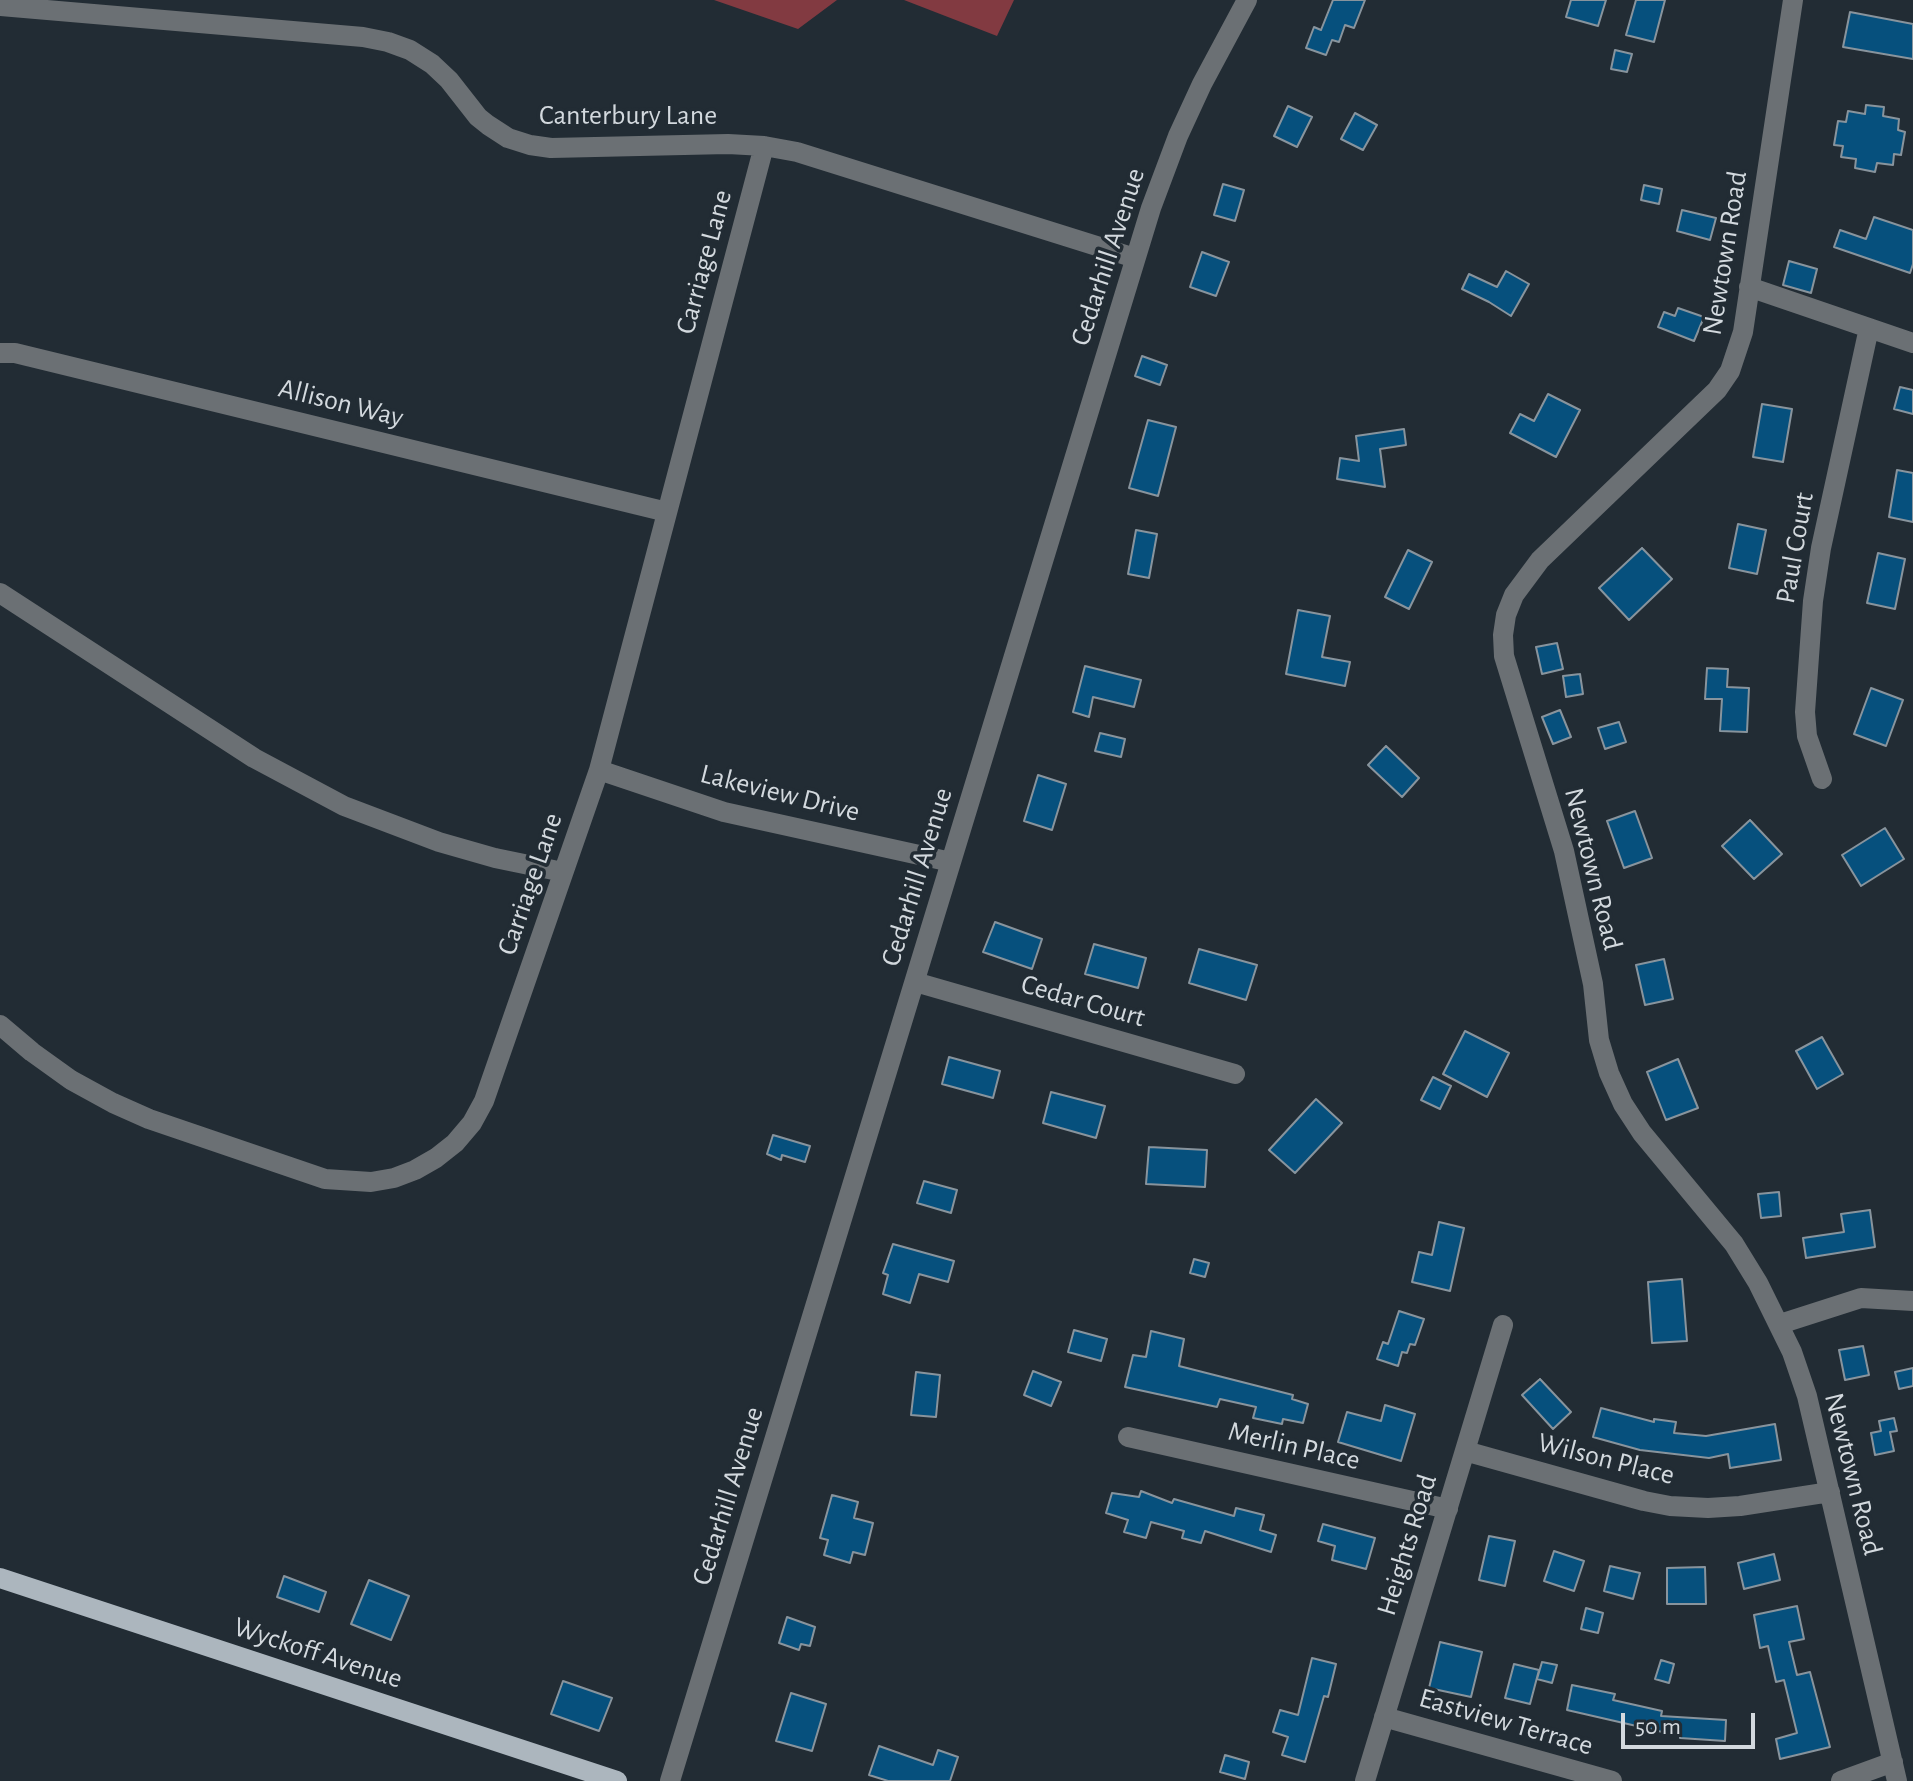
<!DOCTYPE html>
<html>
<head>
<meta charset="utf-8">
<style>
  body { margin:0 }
  #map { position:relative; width:1913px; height:1781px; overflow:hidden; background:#222c34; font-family:"Alegreya Sans",sans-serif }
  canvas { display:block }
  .scale { position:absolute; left:1621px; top:1713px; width:134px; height:36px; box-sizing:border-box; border:4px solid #d3d9de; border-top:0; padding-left:10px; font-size:24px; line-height:28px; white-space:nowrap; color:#d3d9de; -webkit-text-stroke:6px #222c34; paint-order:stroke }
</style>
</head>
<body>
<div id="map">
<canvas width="1913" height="1781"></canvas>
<div class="scale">50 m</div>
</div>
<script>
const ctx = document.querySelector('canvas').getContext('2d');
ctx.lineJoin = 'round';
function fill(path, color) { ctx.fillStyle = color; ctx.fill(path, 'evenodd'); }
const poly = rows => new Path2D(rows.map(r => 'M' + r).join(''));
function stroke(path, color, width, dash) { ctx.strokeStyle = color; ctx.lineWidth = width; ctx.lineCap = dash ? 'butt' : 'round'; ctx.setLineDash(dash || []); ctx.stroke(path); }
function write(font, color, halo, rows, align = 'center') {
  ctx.font = font + ' "Alegreya Sans",sans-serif'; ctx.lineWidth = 7; ctx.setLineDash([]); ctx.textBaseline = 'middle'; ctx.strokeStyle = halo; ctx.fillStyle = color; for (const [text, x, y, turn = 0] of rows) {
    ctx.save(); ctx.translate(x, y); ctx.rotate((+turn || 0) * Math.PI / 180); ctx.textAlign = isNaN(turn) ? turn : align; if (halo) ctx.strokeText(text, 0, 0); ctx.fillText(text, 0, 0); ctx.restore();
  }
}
const forest = poly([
  [714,0,837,0,798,29],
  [904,0,1014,0,997,36]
]);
const building = poly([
  [1333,0,1365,0,1354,28,1345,25,1339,42,1332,40,1326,55,1306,48,1314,27,1321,30,1333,0],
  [1571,0,1606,0,1598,26,1566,17,1571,0],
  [1636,0,1665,0,1654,42,1626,35,1636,0],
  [1850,12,1913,24,1913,59,1843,47,1850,12],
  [1615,50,1632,54,1627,72,1611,69,1615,50],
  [1866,105,1884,107,1883,116,1899,119,1898,130,1905,132,1901,155,1894,154,1893,165,1877,163,1875,172,1855,168,1856,159,1841,157,1843,146,1834,145,1838,121,1846,122,1848,111,1865,114,1866,105],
  [1288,106,1312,117,1297,147,1274,136,1288,106],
  [1355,113,1377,125,1363,150,1341,139,1355,113],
  [1223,184,1244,190,1235,221,1214,215,1223,184],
  [1644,185,1662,189,1659,204,1641,200,1644,185],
  [1682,210,1716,218,1710,240,1677,231,1682,210],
  [1874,217,1913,230,1913,264,1910,273,1834,247,1840,230,1866,239,1874,217],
  [1202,252,1229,262,1216,296,1190,287,1202,252],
  [1789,261,1817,269,1811,293,1783,285,1789,261],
  [1506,271,1529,284,1511,316,1489,302,1462,289,1469,274,1497,287,1506,271],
  [1678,308,1704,317,1694,341,1658,327,1664,312,1675,316,1678,308],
  [1142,356,1167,365,1160,385,1135,376,1142,356],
  [1900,387,1913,390,1913,414,1894,409,1900,387],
  [1548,394,1580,410,1556,457,1510,433,1520,414,1534,421,1548,394],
  [1762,404,1792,409,1783,462,1753,457,1762,404],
  [1148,420,1176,427,1158,496,1129,488,1148,420],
  [1404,429,1406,445,1380,449,1385,487,1337,479,1340,458,1359,461,1356,436,1404,429],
  [1897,470,1913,473,1913,522,1889,517,1897,470],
  [1738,524,1766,530,1757,574,1729,568,1738,524],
  [1136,530,1157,534,1149,578,1128,574,1136,530],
  [1642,548,1672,579,1629,620,1599,588,1642,548],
  [1408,550,1432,562,1409,609,1385,597,1408,550],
  [1878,553,1905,559,1895,609,1867,603,1878,553],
  [1298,610,1330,616,1322,657,1350,662,1345,686,1286,674,1298,610],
  [1557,643,1563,669,1542,674,1536,647,1557,643],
  [1085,666,1141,680,1134,707,1093,697,1089,717,1073,712,1085,666],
  [1707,668,1728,669,1727,687,1749,688,1747,732,1720,731,1722,699,1705,699,1707,668],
  [1580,674,1583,694,1566,697,1563,676,1580,674],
  [1871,688,1903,700,1886,746,1854,734,1871,688],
  [1560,710,1571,737,1553,744,1542,717,1560,710],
  [1619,722,1626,742,1605,749,1598,728,1619,722],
  [1100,733,1125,739,1121,757,1095,751,1100,733],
  [1386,746,1419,778,1402,797,1368,765,1386,746],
  [1038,775,1066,784,1052,830,1024,821,1038,775],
  [1635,811,1652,858,1624,868,1607,821,1635,811],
  [1750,820,1782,854,1754,879,1722,846,1750,820],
  [1885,828,1904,859,1861,886,1842,855,1885,828],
  [995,922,1042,939,1032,969,983,952,995,922],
  [1094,944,1146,958,1138,988,1085,974,1094,944],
  [1199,949,1257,965,1246,1000,1189,983,1199,949],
  [1664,959,1673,999,1645,1005,1636,965,1664,959],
  [1465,1031,1509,1053,1487,1097,1443,1074,1465,1031],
  [1822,1037,1843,1074,1817,1089,1796,1051,1822,1037],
  [949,1057,1000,1071,993,1098,942,1084,949,1057],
  [1678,1059,1698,1108,1666,1120,1647,1072,1678,1059],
  [1433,1077,1451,1086,1440,1109,1421,1100,1433,1077],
  [1051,1092,1105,1106,1096,1138,1043,1123,1051,1092],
  [1316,1099,1342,1123,1295,1173,1269,1150,1316,1099],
  [773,1135,810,1146,805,1162,782,1155,781,1160,767,1154,773,1135],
  [1149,1147,1207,1150,1205,1187,1146,1184,1149,1147],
  [924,1181,957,1190,951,1213,917,1203,924,1181],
  [1779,1192,1781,1216,1761,1218,1758,1194,1779,1192],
  [1870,1210,1875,1247,1806,1258,1803,1238,1844,1232,1841,1214,1870,1210],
  [1439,1222,1464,1228,1450,1291,1412,1282,1419,1252,1432,1255,1439,1222],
  [893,1244,954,1261,948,1282,919,1274,910,1303,883,1294,888,1275,883,1273,893,1244],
  [1194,1259,1209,1263,1205,1277,1190,1273,1194,1259],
  [1682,1279,1687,1341,1652,1343,1648,1282,1682,1279],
  [1399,1311,1424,1319,1415,1345,1410,1344,1407,1353,1402,1352,1398,1366,1377,1359,1383,1342,1388,1344,1399,1311],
  [1074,1330,1107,1339,1101,1361,1068,1352,1074,1330],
  [1151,1331,1184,1339,1179,1366,1293,1395,1292,1399,1308,1404,1303,1423,1283,1419,1282,1424,1253,1418,1256,1407,1220,1399,1217,1407,1125,1387,1133,1355,1146,1357,1151,1331],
  [1863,1346,1869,1375,1845,1380,1839,1350,1863,1346],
  [1913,1368,1913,1386,1899,1389,1895,1372,1913,1368],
  [1033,1371,1061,1382,1051,1406,1024,1395,1033,1371],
  [916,1372,940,1375,936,1417,911,1415,916,1372],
  [1540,1379,1571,1412,1553,1429,1522,1395,1540,1379],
  [1385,1405,1415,1414,1401,1461,1338,1442,1347,1412,1381,1421,1385,1405],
  [1601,1408,1654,1422,1654,1419,1676,1422,1674,1433,1706,1436,1775,1424,1781,1460,1730,1468,1728,1454,1709,1458,1640,1450,1593,1437,1601,1408],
  [1894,1418,1897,1431,1890,1432,1894,1451,1875,1455,1871,1433,1881,1431,1879,1421,1894,1418],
  [1141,1491,1172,1503,1174,1499,1234,1516,1236,1508,1264,1515,1260,1530,1276,1535,1271,1552,1205,1531,1201,1543,1182,1538,1184,1531,1151,1522,1146,1538,1124,1532,1128,1520,1106,1513,1112,1493,1139,1497,1141,1491],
  [832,1495,858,1502,854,1518,873,1523,865,1555,853,1552,850,1563,824,1555,828,1540,820,1538,832,1495],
  [1323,1524,1375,1538,1366,1569,1332,1560,1335,1546,1318,1541,1323,1524],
  [1489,1536,1515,1541,1505,1586,1479,1580,1489,1536],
  [1554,1551,1584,1561,1574,1591,1544,1581,1554,1551],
  [1774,1554,1780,1580,1744,1589,1738,1563,1774,1554],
  [1610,1566,1640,1573,1633,1599,1604,1591,1610,1566],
  [1705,1567,1706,1604,1667,1604,1667,1568,1705,1567],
  [284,1576,326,1592,319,1612,277,1597,284,1576],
  [369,1580,409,1596,391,1640,351,1624,369,1580],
  [1797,1606,1804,1639,1789,1642,1797,1675,1810,1672,1830,1747,1780,1759,1776,1739,1797,1733,1784,1680,1776,1682,1768,1646,1760,1648,1754,1615,1797,1606],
  [1586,1608,1603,1613,1598,1633,1581,1629,1586,1608],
  [787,1617,815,1627,810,1646,801,1644,799,1650,779,1643,787,1617],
  [1440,1642,1482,1652,1471,1697,1429,1688,1440,1642],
  [1312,1658,1336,1664,1328,1697,1324,1696,1305,1762,1282,1755,1288,1737,1273,1732,1280,1710,1298,1715,1312,1658],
  [1661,1660,1674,1664,1669,1683,1655,1679,1661,1660],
  [1542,1662,1557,1665,1552,1683,1537,1679,1542,1662],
  [1514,1664,1539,1670,1530,1704,1505,1698,1514,1664],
  [563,1681,612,1698,599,1731,551,1714,563,1681],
  [1572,1685,1615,1694,1613,1700,1662,1711,1661,1716,1726,1720,1725,1741,1680,1738,1680,1736,1567,1710,1572,1685],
  [791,1693,826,1704,812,1751,776,1741,791,1693],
  [879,1746,933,1765,938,1750,958,1757,950,1781,888,1781,869,1775,879,1746],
  [1225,1755,1249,1762,1245,1779,1220,1772,1225,1755]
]);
const minor = poly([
  [1793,0,1743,332,1730,371,1717,390,1540,560,1514,595,1506,615,1503,635,1504,656,1564,851,1593,984,1599,1040,1609,1073,1623,1104,1642,1133,1734,1244,1758,1283,1792,1352,1807,1396,1897,1781],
  [0,6,363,37,388,42,410,50,432,64,449,80,478,117,488,125,508,138,530,145,551,148,728,144,764,146,797,152,1135,258],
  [1749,287,1913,343],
  [0,353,15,353,667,512],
  [0,593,254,758,344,806,439,842,495,858,563,872],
  [599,770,724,812,951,862],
  [1822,779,1807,736,1805,712,1813,601,1821,548,1869,328],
  [915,982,1235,1074],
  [0,1025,32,1052,71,1080,113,1103,149,1119,325,1179,371,1182,394,1178,415,1170,436,1158,455,1143,472,1123,484,1101,599,770,764,146],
  [1780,1324,1861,1298,1913,1301],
  [1128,1437,1448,1509],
  [1465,1451,1644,1501,1670,1506,1708,1508,1740,1506,1830,1492],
  [1384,1717,1612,1781],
  [670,1781,1151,208,1178,136,1202,84,1247,0],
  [1365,1781,1503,1325],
  [1841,1781,1893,1762]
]);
const major = poly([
  [0,1578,617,1781]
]);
const streetNames = [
  ["Canterbury Lane",628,116],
  ["Newtown Road",1725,253,-81],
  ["Cedarhill Avenue",1108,257,-72],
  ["Carriage Lane",704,262,-75],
  ["Allison Way",341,403,14],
  ["Paul Court",1795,548,-80],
  ["Lakeview Drive",780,793,14],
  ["Newtown Road",1593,869,76],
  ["Cedarhill Avenue",917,877,-73],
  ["Carriage Lane",530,884,-71],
  ["Cedar Court",1083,1001,16],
  ["Merlin Place",1294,1446,13],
  ["Wilson Place",1606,1459,14],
  ["Newtown Road",1853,1474,76],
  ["Cedarhill Avenue",728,1496,-73],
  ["Heights Road",1407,1545,-73],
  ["Wyckoff Avenue",318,1653,18],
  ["Eastview Terrace",1506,1722,16]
];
fill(forest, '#823a41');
fill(building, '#06507d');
stroke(building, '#88949d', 2);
stroke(minor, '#6b7074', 20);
stroke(major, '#acb6be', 20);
write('28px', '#d3d9de', '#222c34', streetNames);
</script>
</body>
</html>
